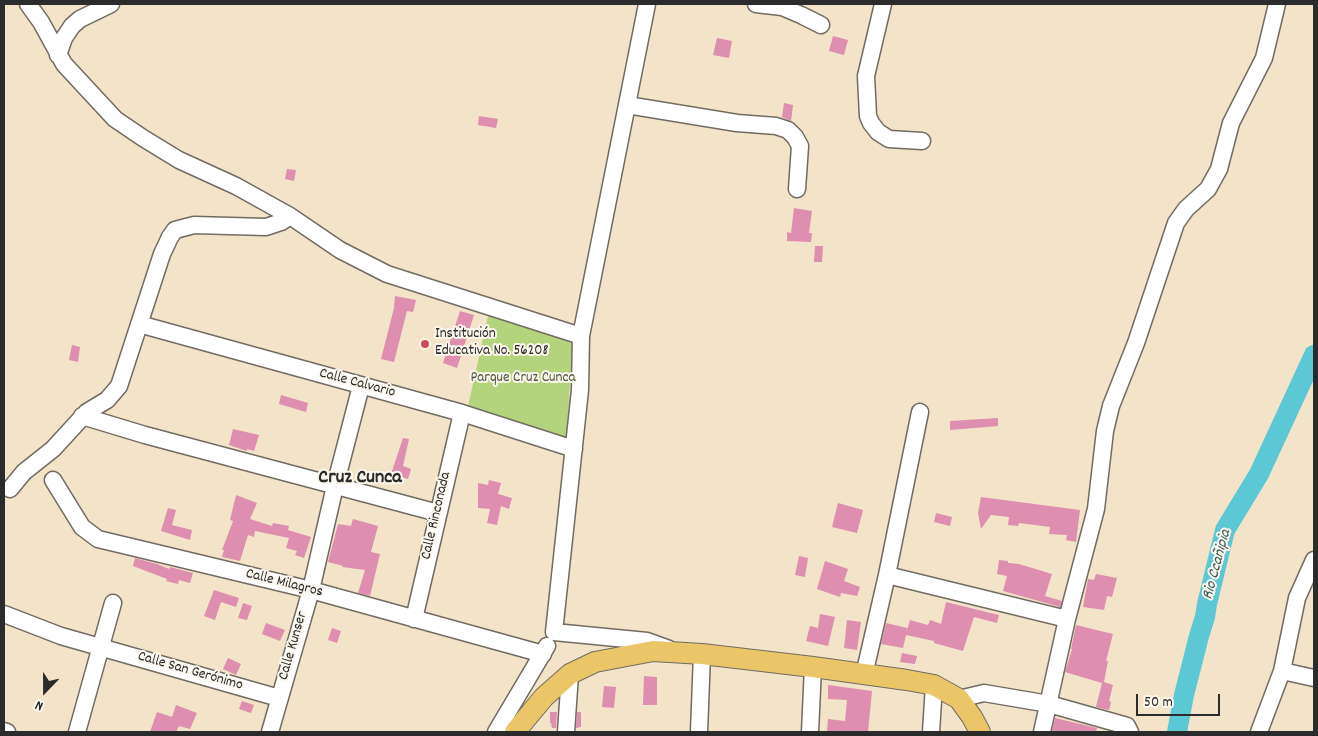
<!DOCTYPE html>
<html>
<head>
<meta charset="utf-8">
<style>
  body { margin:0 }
  #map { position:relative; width:1318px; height:736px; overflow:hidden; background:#f3e3c8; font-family:Dekko,sans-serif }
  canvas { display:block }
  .frame { position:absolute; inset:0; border:5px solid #2b2b2b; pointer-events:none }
  .north { position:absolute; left:20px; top:666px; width:50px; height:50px; -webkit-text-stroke:4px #fbf7ec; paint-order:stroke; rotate:202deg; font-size:14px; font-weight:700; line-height:20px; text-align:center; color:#2b2b2b }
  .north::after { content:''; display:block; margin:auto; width:18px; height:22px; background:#2b2b2b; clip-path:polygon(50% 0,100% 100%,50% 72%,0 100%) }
  .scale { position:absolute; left:1136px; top:694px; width:84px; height:22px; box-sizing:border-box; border:2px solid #2b2b2b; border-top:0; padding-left:6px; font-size:15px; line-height:18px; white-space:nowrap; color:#2b2b2b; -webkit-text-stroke:4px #fbf7ec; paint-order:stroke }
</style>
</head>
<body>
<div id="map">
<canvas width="1318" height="736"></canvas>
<div class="frame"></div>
<div class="north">N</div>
<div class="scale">50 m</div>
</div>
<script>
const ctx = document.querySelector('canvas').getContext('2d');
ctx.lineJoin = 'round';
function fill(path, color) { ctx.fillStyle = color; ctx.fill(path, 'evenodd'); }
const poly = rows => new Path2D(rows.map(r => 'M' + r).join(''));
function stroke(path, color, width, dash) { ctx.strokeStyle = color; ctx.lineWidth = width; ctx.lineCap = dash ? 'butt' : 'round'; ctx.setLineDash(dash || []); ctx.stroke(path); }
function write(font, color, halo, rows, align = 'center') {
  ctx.font = font + ' Dekko,sans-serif'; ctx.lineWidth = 4; ctx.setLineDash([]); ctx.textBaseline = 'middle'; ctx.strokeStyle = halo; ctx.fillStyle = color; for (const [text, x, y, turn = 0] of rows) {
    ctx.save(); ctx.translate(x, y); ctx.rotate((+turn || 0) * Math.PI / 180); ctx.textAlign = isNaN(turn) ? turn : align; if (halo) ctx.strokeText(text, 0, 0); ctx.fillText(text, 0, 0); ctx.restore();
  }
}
const green = poly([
  [488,316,573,338,566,443,467,411]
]);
const river = poly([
  [1177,732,1184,695,1199,636,1205,617,1207,604,1225,530,1259,474,1314,355]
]);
const building = poly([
  [833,36,848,40,844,55,829,51],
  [717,38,732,41,729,58,713,55],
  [784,103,793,105,791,121,782,117],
  [479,116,498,119,496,128,478,125],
  [287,169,296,170,294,181,285,179],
  [794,208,812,211,809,233,812,233,811,242,787,241,787,232,791,233],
  [815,246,823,246,822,262,814,262],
  [395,296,416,300,413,312,407,311,394,362,381,359,394,308],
  [460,311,474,315,457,368,443,363],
  [72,345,80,347,78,362,69,360],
  [281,395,308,403,306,412,279,404],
  [998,418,998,426,950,430,950,421],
  [233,429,259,435,254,451,247,449,247,451,229,445],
  [403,438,409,439,403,466,411,469,408,479,391,474],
  [489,480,501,483,498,494,512,498,509,509,501,506,497,525,487,523,490,509,478,508,478,483,488,485],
  [236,495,257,503,250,519,272,526,273,523,289,526,288,530,311,537,304,558,295,555,297,551,286,548,289,538,255,531,254,537,248,535,240,561,222,557,224,550,222,550,233,521,230,520],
  [981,497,1080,510,1076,542,1066,540,1067,535,1049,534,1050,527,1019,523,1018,526,1008,525,1009,517,991,515,981,529,978,513],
  [838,503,863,510,857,533,832,527],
  [168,508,176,510,172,525,192,530,190,540,161,531],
  [936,513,952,517,950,526,934,522],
  [353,519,378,526,371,552,380,554,370,596,358,593,365,570,342,567,343,566,328,562,338,524,351,526],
  [799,556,808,558,805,577,795,575],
  [135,558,157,564,169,569,170,567,193,573,190,583,179,580,178,584,166,581,167,579,133,566],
  [999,560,1008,561,1008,563,1019,564,1052,574,1045,596,1062,601,1060,607,1003,591,1007,576,997,574],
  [825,561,848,569,844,581,860,587,857,596,841,593,840,597,817,589],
  [1096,574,1117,578,1112,597,1107,596,1104,610,1083,607,1088,579,1094,580],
  [214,590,239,598,236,607,221,602,215,620,204,616],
  [946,602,999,615,997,623,974,617,963,651,934,643,934,641,906,635,903,648,881,644,886,623,907,628,906,633,910,620,928,625,930,620,941,624],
  [243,603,252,606,247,620,238,618],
  [820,614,835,617,828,646,806,641,810,626,818,628],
  [847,620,861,622,857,650,844,648],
  [266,623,285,630,280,641,262,634],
  [1076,625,1113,634,1106,661,1108,661,1104,682,1113,685,1109,701,1111,702,1109,710,1096,707,1102,683,1065,672,1072,649,1071,649],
  [332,628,341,631,337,643,328,640],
  [902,653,917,656,915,664,900,662],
  [228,658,241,664,236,675,223,669],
  [644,676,657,677,657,705,643,705],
  [828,685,872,691,868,732,840,731,827,732,828,719,845,721,847,700,828,699],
  [604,686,616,687,614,708,602,707],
  [242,701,254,705,251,713,239,709],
  [176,705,197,713,190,729,179,726,176,732,150,732,157,712,172,717],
  [550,712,557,712,556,728,552,728,551,723,550,723],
  [577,712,581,712,581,727,576,728],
  [1055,718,1097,728,1096,732,1052,732]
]);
const minor = poly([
  [28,4,41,22,64,64,115,119,143,138,179,160,236,186,290,216,340,250,387,274,581,336],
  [647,4,581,336,580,390,554,632,647,641,669,649],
  [756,4,782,7,801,15,821,25],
  [883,4,866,76,868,116,871,123,878,132,889,139,922,141],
  [58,55,64,38,72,26,80,19,111,4],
  [627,105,737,123,776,126,788,130,795,137,800,146,797,189],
  [139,324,462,413,574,449],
  [82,416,145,435,438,513],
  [53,480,82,527,98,539,311,590,543,654],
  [10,489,24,472,53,449,87,412,107,400,119,386,162,254,170,237,175,230,194,225,266,227,281,222,290,216],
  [887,575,1067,619],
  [4,614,61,636,279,698],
  [414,619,462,413],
  [1282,671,1314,678],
  [864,675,887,575,920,412],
  [959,699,984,693,1049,704,1127,726,1130,732],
  [4,731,7,732],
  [77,732,113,603],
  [270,732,311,590,335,486,361,386],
  [496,732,547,646],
  [566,732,570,674],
  [699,732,702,654],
  [810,732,813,667],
  [931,732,934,685],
  [1042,732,1067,619,1096,509,1105,431,1111,406,1136,343,1176,223,1186,209,1208,189,1219,169,1231,123,1264,58,1277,4],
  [1259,732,1282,671,1297,598,1314,560]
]);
const major = poly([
  [515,732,544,697,570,674,595,662,653,651,702,654,813,667,907,680,934,685,959,699,972,717,980,732]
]);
const markers = [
  [425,344,5,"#d1495b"]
];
const poiNames = [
  ["Institución",435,335],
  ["Educativa No. 56208",435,352]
];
const parkNames = [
  ["Parque Cruz Cunca",523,379]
];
const streetNames = [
  ["Calle Calvario",357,384,15],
  ["Calle Rinconada",437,516,-77],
  ["Calle Milagros",284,584,14],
  ["Calle Kunser",294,646,-74],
  ["Calle San Gerónimo",190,672,16]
];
const waterNames = [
  ["Rio Ccañipia",1218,565,-75]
];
const districtNames = [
  ["Cruz Cunca",360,479]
];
fill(green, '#b3d47c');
stroke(river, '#5dc8d5', 20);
fill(building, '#de8eaf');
stroke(minor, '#716b62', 19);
stroke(major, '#716b62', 22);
stroke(minor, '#fff', 16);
stroke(major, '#eac669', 20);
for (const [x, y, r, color] of markers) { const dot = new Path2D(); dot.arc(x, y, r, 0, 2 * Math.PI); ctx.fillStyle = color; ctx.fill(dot); stroke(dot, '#fbf7ec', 2); }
write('15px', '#2b2b2b', '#fbf7ec', poiNames, 'left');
write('15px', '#4d553f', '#fbf7ec', parkNames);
write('15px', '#2b2b2b', '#fbf7ec', streetNames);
write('italic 16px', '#3a5a5e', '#fbf7ec', waterNames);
write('bold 20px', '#2b2b2b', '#fbf7ec', districtNames);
</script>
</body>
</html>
